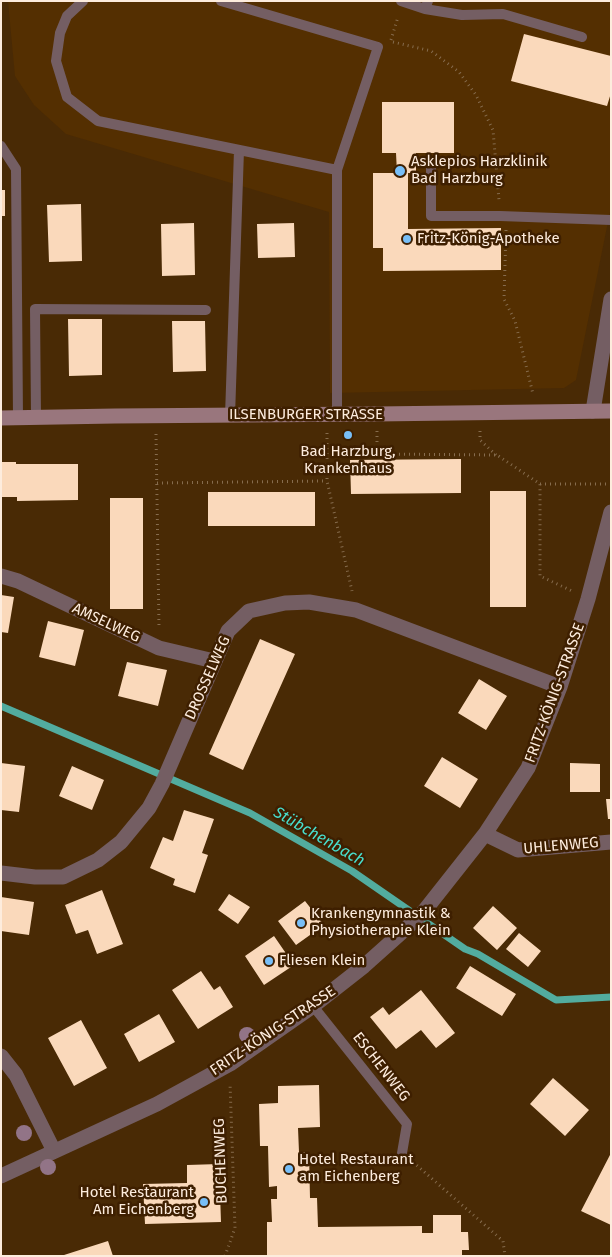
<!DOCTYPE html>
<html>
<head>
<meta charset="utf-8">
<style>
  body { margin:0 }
  #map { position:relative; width:612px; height:1257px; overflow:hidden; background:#492a05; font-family:"Fira Sans",sans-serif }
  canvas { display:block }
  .frame { position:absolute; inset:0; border:2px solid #fdecdd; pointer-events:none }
</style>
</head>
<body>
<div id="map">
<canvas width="612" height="1257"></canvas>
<div class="frame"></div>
</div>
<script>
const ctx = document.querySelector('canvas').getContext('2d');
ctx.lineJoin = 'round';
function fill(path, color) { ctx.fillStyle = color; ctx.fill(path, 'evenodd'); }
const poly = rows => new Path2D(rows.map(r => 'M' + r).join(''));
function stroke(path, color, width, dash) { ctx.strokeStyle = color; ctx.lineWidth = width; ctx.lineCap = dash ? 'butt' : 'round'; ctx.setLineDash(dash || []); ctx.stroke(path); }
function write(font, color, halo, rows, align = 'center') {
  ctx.font = font + ' "Fira Sans",sans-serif'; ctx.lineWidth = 5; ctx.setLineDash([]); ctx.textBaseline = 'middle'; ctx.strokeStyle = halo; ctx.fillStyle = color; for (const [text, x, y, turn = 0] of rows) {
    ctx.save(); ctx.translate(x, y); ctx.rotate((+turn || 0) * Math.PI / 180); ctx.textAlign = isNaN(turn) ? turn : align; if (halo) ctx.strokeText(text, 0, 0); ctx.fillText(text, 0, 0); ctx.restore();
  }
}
const built = poly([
  [8,1,611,1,611,207,576,380,564,388,330,393,329,212,66,134,34,105,15,76]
]);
const stream = poly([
  [1,706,250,813,352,871,465,949,478,954,556,1000,611,997]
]);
const building = poly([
  [524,34,611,56,611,93,607,106,511,81],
  [382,102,454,102,454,153,416,153,416,173,408,173,408,229,501,228,501,270,383,271,383,248,373,248,373,173,397,173,396,153,382,153],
  [1,190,5,190,5,216,1,216],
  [81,204,82,261,49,262,47,205],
  [194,223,195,275,162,276,161,224],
  [294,223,295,257,258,258,257,224],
  [68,319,102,319,102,375,69,376],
  [172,321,205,321,206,371,173,372],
  [461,459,461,493,351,494,350,460],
  [1,462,16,462,16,464,78,464,78,500,17,501,17,497,1,497],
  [490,491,526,491,526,607,490,607],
  [208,492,315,492,315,526,208,526],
  [110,498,143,498,143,609,110,609],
  [1,595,14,597,8,633,1,632],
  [48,621,84,630,75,666,39,657],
  [260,639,295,654,243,770,209,754],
  [127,662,167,670,158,706,118,696],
  [479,679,507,696,486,730,458,713],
  [442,757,478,779,460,808,424,786],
  [1,763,25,766,19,812,1,810],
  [570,763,600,764,600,792,570,792],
  [72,766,104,780,92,810,59,796],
  [606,799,611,799,611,819,608,819],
  [184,810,214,819,202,853,208,855,195,893,173,885,175,879,150,868,163,837,173,841],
  [102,890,123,944,97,954,88,930,76,934,65,905],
  [229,894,250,907,238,924,218,910],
  [1,897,34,902,29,935,1,931],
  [305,901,324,925,296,945,278,921],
  [493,906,517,928,497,950,473,928],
  [519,933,541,951,528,967,506,949],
  [274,936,294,965,264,985,245,956],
  [470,966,516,994,502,1016,456,988],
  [201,971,214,990,220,986,233,1007,198,1029,172,990],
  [421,990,455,1033,436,1048,421,1030,396,1049,370,1017,383,1007,389,1015],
  [159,1014,175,1042,139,1062,124,1034],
  [81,1020,107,1068,74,1086,48,1038],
  [553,1078,589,1110,565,1136,530,1104],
  [319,1085,320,1127,298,1128,299,1152,309,1152,310,1198,317,1198,318,1227,422,1226,422,1233,433,1233,433,1215,461,1215,461,1232,468,1232,469,1250,462,1250,462,1256,267,1256,267,1222,272,1222,271,1199,277,1199,277,1186,269,1187,268,1146,260,1146,259,1104,278,1103,278,1086],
  [611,1153,611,1225,581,1211],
  [219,1164,221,1222,145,1224,143,1184,187,1183,187,1165],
  [108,1241,113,1256,64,1256,64,1255]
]);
const path = poly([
  [391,40,398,17],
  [393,42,431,51,459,72,476,95,493,130,499,200],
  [506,230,504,299,515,321,533,394],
  [377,431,377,454,497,455,540,484,540,576,572,591],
  [480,431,480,440,496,455],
  [327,433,327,481,352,591],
  [156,434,159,627],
  [157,483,327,481],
  [540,484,611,484],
  [413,1162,503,1241,505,1256],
  [225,1256,235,1228,230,1083]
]);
const lane = poly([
  [83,1,67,16,60,33,56,61,67,97,98,121,337,170],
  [221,1,378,47,337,170,337,414],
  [401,1,425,9,428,1],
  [425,9,462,15,503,14,582,37],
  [1,146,16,169,18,418],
  [431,168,431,216,500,216,611,220],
  [230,416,239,150],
  [36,417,35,309,206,310],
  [313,1006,407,1124,402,1153]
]);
const street = poly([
  [593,411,611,299],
  [1,576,18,581,159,648,214,661],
  [485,834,518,850,611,842],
  [1,873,35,877,63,877,98,860,121,842,149,808,162,784,228,631,249,611,285,603,309,602,356,610,560,687],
  [1,1056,16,1075,54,1151],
  [1,1176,157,1104,230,1064,313,1006,364,966,411,924,425,910,485,834,528,768,560,687,588,599,611,512]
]);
const secondary = poly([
  [1,418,115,416,376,414,611,411]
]);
const trees = [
  [247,1035],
  [24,1133],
  [48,1167]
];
const markers = [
  [400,171,6,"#78bff7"],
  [407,239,5,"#78bff7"],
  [348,435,5,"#78bff7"],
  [301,923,5,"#78bff7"],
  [269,961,5,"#78bff7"],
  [289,1169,5,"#78bff7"],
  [204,1202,5,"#78bff7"]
];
const poiNames = [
  ["Asklepios Harzklinik",411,162],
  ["Bad Harzburg",411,179],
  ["Fritz-König-Apotheke",417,239],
  ["Bad Harzburg,",348,452,"center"],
  ["Krankenhaus",348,469,"center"],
  ["Krankengymnastik &",311,914],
  ["Physiotherapie Klein",311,931],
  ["Fliesen Klein",279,961],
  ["Hotel Restaurant",299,1160],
  ["am Eichenberg",299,1177],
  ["Hotel Restaurant",194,1193,"right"],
  ["Am Eichenberg",194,1210,"right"]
];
const streetNames = [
  ["ILSENBURGER STRASSE",306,415],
  ["AMSELWEG",106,623,25],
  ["DROSSELWEG",208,678,-66],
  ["FRITZ-KÖNIG-STRASSE",555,693,-70],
  ["UHLENWEG",561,846,-5],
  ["FRITZ-KÖNIG-STRASSE",273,1031,-34],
  ["ESCHENWEG",381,1067,52],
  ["BUCHENWEG",221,1161,-92]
];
const waterNames = [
  ["Stübchenbach",319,837,30]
];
fill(built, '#542f01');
stroke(stream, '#52ac9f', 7);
fill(building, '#fad9bb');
stroke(path, '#866c4e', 3, [1, 4]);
stroke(lane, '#745e63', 10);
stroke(street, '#745e63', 15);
stroke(secondary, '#99767d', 15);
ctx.fillStyle = '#927487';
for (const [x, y] of trees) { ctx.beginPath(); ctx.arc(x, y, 8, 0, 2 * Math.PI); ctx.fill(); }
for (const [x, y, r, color] of markers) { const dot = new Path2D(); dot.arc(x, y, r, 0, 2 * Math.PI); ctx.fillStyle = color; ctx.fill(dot); stroke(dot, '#3e1f00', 2); }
write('15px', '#fdecdd', '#3e1f00', poiNames, 'left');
write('15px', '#fdecdd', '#3e1f00', streetNames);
write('italic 16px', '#48dfce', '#3e1f00', waterNames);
</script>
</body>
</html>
